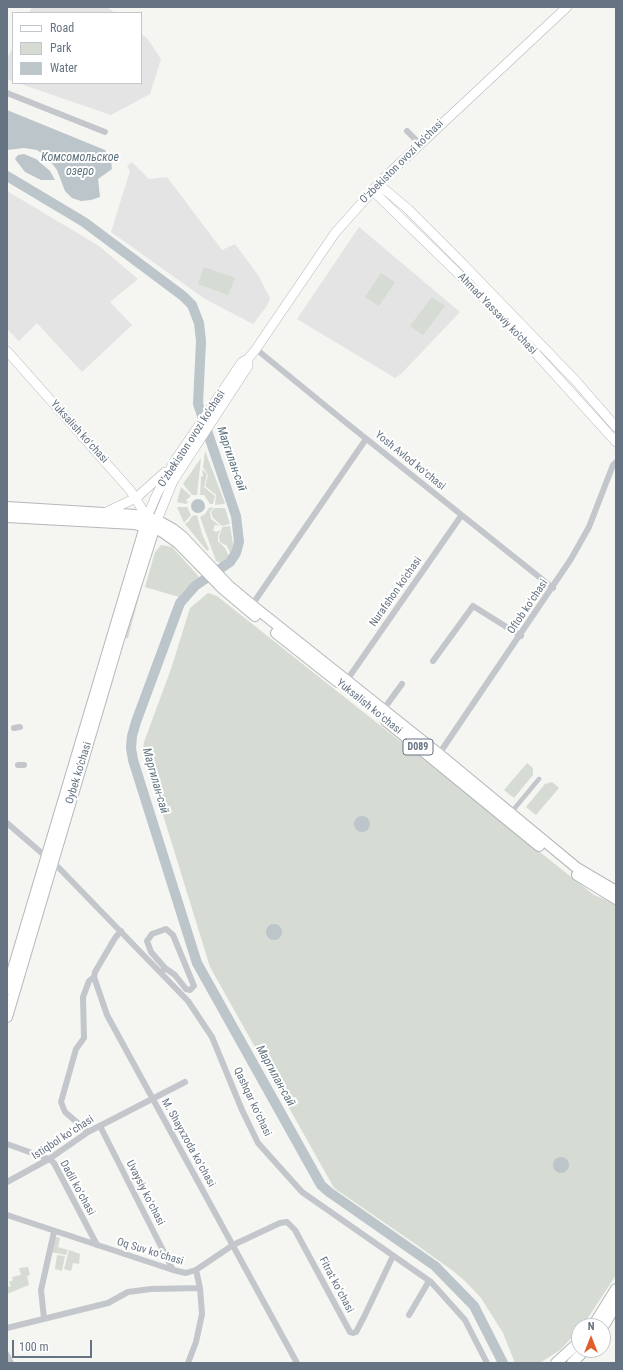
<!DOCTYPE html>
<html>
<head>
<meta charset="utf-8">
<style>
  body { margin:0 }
  #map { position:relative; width:623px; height:1370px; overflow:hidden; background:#f5f5f2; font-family:"Roboto Condensed",sans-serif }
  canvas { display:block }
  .frame { position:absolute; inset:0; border:8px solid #657382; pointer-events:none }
  .legend { position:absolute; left:12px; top:12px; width:130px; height:72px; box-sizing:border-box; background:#fff; border:1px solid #c1c7cd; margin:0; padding:5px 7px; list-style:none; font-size:12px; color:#657382 }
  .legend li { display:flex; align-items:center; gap:8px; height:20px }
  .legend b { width:20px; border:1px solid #c1c7cd }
  .north { position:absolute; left:571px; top:1318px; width:40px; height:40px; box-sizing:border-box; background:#fff; border:1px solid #c1c7cd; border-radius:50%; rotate:0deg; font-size:11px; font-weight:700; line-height:16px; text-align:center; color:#657382 }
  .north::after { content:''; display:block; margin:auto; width:14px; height:18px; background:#e05e28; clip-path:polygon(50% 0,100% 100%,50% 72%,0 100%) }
  .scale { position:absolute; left:12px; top:1340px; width:80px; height:18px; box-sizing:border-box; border:2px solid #657382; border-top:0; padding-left:5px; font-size:12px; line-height:14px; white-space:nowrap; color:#657382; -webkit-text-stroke:3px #fff; paint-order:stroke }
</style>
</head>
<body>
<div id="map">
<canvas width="623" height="1370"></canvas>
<div class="frame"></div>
<ul class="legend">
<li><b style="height:5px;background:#fff"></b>Road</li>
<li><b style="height:11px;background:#d6dcd3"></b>Park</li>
<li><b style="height:11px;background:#bbc5ca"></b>Water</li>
</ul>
<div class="north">N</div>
<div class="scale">100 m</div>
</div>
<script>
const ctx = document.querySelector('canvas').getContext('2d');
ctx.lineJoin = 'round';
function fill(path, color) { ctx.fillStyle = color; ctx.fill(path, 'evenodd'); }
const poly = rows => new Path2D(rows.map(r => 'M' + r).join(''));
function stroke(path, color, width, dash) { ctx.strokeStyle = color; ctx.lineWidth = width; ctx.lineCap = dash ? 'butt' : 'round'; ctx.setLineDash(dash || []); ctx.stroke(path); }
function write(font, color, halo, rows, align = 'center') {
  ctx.font = font + ' "Roboto Condensed",sans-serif'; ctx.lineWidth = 4; ctx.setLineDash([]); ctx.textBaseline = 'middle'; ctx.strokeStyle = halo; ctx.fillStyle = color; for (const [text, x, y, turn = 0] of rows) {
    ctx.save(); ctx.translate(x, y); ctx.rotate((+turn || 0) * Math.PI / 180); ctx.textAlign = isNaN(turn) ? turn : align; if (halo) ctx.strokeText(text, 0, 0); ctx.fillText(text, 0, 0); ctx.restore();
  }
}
const built = poly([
  [32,7,107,7,115,13,29,13],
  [141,34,147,38,161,59,150,94,111,115,18,83,141,83],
  [13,47,13,81,7,79,7,59],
  [132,162,149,179,167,177,222,250,235,244,258,275,270,298,267,306,253,324,205,299,111,232,130,171,127,166],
  [7,191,99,246,138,279,110,302,132,325,82,372,37,323,19,341,7,329],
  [359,227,460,312,401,374,395,378,297,319]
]);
const green = poly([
  [204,267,235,278,228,295,198,284],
  [381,273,395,282,379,306,365,297],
  [432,297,445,306,423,335,410,326],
  [205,451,225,503,224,504,215,505,216,495,205,486,208,475,203,467],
  [201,458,197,495,192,495,183,484],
  [202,469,207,474,204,487,215,496,213,504,210,504,204,495,200,495,201,477,203,476],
  [181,487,191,496,186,500,188,502,186,504,177,502],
  [177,507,187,507,191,515,184,523],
  [213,507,210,512,211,519,220,526,215,525,213,530,216,532,220,530,218,536,218,541,225,548,229,556,221,563,216,561,200,517,205,514,209,508],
  [214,508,225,508,230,524,222,526,213,518,211,512],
  [197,515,202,534,209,549,207,551,185,524,189,521,192,516],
  [230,526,233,544,231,555,227,546,220,542,219,537,222,527],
  [161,545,172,547,200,578,185,589,179,597,145,587,155,552],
  [150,555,128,638,125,638,124,637],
  [208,593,217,596,594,895,616,904,616,1275,584,1324,579,1326,579,1330,560,1350,540,1363,515,1363,503,1333,481,1298,466,1282,453,1271,414,1243,334,1188,210,967,143,750,144,742,171,669,190,608],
  [527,763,533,768,533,775,514,798,504,790],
  [552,782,559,788,536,815,526,807,545,784],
  [54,1236,60,1238,58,1247,68,1250,66,1255,50,1252],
  [69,1250,80,1254,79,1264,73,1263,71,1271,64,1269],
  [57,1255,65,1256,62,1271,55,1269],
  [28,1267,30,1275,27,1276,29,1285,7,1294,7,1286,11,1287,9,1282,13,1280,12,1277,21,1275,19,1268]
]);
const water = poly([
  [7,110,105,150,111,160,112,169,98,179,100,197,91,200,81,201,72,198,65,191,57,170,47,157,37,150,24,148,7,150],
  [24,154,36,159,50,171,55,180,41,180,25,172,15,159,18,155],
  '191 506a7 7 0 1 1 14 0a7 7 0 1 1-14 0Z',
  '354 824a8 8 0 1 1 16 0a8 8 0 1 1-16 0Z',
  '266 932a8 8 0 1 1 16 0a8 8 0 1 1-16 0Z',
  '553 1165a8 8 0 1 1 16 0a8 8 0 1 1-16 0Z'
]);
const river = poly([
  [7,176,84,222,183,296,192,305,199,323,201,341,198,404,236,516,239,542,236,553,230,562,195,586,180,603,136,722,132,736,131,748,133,760,197,963,321,1185,329,1192,435,1266,474,1306,503,1363]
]);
const pedestrian = poly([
  [514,809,539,779]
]);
const minor = poly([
  [7,93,105,132],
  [407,131,420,144],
  [256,349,344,421,553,588],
  [252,605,366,439],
  [433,661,473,606,521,636],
  [347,680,461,516],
  [383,710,402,684],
  [14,728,20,727],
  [437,757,571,559,589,527,613,465,616,462],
  [18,765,24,765],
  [7,823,59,868,188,1001,212,1037,242,1110,258,1143,302,1192,431,1282,465,1320,487,1363],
  [121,931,115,938,95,972,94,977,107,1015,297,1363],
  [161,973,165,968,151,952,147,941,152,934,166,929,173,935,194,986,190,990,186,989,175,975,165,968],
  [100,1126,173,1270],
  [88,1132,65,1112,61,1102,76,1049,84,1038,83,997,89,981,94,977],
  [7,1144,49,1159,54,1163,97,1245],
  [7,1182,49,1159,88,1132,185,1082],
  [7,1215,173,1270,186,1273,196,1270,200,1288,202,1314,196,1342,188,1363],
  [196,1270,233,1245,280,1223,287,1222,295,1230,350,1332,353,1333,356,1332,364,1317,393,1256],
  [409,1315,429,1281],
  [44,1318,41,1290,54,1232],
  [7,1328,108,1303,128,1292,151,1289,200,1288],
  [7,1355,11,1363]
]);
const secondary = poly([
  [378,184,408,209,460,261,575,380,616,427],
  [372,190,502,316,616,442],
  [7,351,130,490,147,517],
  [104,513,136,498,165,472],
  [147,517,157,494,174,462,242,362,248,359,256,349,335,233,383,179,567,7],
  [157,520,173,481,248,366,248,359]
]);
const primary = poly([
  [7,507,136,515,157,520,173,529,183,537,228,585,252,605,439,754,577,868,616,891],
  [7,517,134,524,161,531,178,543,223,589,255,616],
  [276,633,338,682],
  [386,721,539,846],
  [577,875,616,899],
  [7,989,147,520],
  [7,1017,119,639,156,523]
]);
const trunk = poly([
  [593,1326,616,1289],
  [603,1327,616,1305],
  [556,1363,579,1342],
  [572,1363,585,1350]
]);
const shields = [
  [418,747,30]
];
const shieldNames = [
  ["D089",418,747]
];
const streetNames = [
  ["O'zbekiston ovozi ko'chasi",402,162,-45],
  ["Ahmad Yassaviy ko'chasi",497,314,46],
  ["Yuksalish koʻchasi",79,432,48],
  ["O'zbekiston ovozi ko'chasi",192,439,-57],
  ["Yosh Avlod koʻchasi",410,461,39],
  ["Nurafshon ko'chasi",396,592,-55],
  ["Oftob koʻchasi",528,607,-56],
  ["Yuksalish koʻchasi",369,707,39],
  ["Oybek ko‘chasi",79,773,-73],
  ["Qashqar koʻchasi",252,1102,65],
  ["Istiqbol koʻchasi",63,1138,-33],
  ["M. Shayxzoda koʻchasi",188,1143,61],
  ["Dadil koʻchasi",77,1188,61],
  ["Uvaysiy koʻchasi",145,1193,63],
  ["Oq Suv koʻchasi",150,1252,17],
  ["Fitrat koʻchasi",336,1285,62]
];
const waterNames = [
  ["Комсомольское",80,158],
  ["озеро",80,172],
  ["Маргилан-сай",231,459,71],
  ["Маргилан-сай",155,781,74],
  ["Маргилан-сай",275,1076,61]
];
fill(built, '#e3e4e3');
fill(green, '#d6dcd3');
fill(water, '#bbc5ca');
stroke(river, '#bbc5ca', 10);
stroke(secondary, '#b3b8bc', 10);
stroke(primary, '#b4b8bc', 12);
stroke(trunk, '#b4b7ba', 12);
stroke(pedestrian, '#c3c6ca', 4.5);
stroke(minor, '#c3c6ca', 6);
stroke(secondary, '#fff', 9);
stroke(primary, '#fff', 10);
stroke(trunk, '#fff', 10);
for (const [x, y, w] of shields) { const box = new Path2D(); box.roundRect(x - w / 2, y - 8, w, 16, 3); ctx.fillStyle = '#fff'; ctx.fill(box); stroke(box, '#657382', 1); }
write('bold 10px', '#657382', null, shieldNames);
write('11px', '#657382', '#fff', streetNames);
write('italic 12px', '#60757f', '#fff', waterNames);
</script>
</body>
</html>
